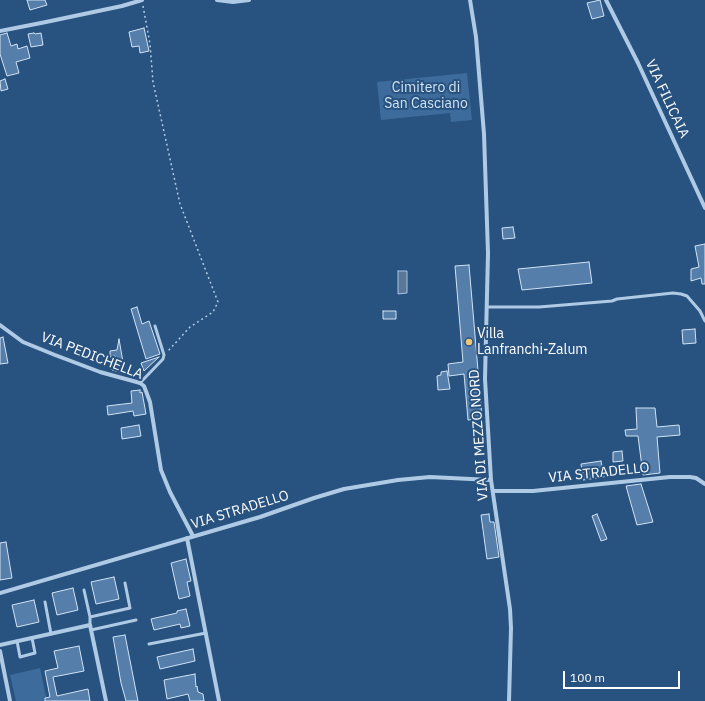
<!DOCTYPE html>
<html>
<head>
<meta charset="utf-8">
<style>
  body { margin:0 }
  #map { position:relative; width:705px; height:701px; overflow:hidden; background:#28527f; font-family:"IBM Plex Sans",sans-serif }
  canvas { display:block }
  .scale { position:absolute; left:563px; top:671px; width:117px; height:18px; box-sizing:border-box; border:2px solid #fff; border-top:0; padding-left:5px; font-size:12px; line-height:14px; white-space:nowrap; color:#fff; -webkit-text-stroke:3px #28527f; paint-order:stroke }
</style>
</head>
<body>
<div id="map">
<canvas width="705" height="701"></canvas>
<div class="scale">100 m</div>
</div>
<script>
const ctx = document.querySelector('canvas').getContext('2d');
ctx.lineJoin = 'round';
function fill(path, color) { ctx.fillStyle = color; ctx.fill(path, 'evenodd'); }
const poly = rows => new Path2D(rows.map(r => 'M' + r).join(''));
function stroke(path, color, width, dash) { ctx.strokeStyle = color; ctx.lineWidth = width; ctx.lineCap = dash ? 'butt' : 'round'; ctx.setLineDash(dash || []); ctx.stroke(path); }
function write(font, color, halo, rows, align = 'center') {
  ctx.font = font + ' "IBM Plex Sans",sans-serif'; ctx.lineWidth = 4; ctx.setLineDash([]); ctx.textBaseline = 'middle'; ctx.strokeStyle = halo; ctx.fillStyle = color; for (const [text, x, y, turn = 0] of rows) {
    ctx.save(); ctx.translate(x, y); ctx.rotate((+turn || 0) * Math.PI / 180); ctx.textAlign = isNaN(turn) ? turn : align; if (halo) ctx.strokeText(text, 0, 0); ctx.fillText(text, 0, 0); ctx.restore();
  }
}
const green = poly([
  [467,73,472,120,451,122,450,113,381,120,377,82],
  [40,668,47,701,16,701,10,675]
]);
const water = poly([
  [398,271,407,271,407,293,398,294,398,271]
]);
const building = poly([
  [27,0,45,0,47,5,30,10,27,0],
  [600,0,604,16,592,19,587,3,600,0],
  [144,28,149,51,140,53,139,46,132,47,129,32,144,28],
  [7,33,11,46,17,44,18,49,27,46,30,58,16,62,19,73,7,76,0,54,0,35,7,33],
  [34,33,35,34,41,33,43,45,31,47,28,34,34,33],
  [5,79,8,89,1,91,0,81,5,79],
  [513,227,515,238,503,239,502,228,513,227],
  [705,244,705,284,702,284,701,278,691,281,691,269,699,267,695,246,705,244],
  [589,262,592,283,522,290,518,269,589,262],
  [469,265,482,417,482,419,468,420,464,374,449,376,448,364,463,362,455,266,469,265],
  [137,307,142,324,149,321,160,354,146,359,131,309,137,307],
  [383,311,396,311,396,319,383,319,383,311],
  [695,329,696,343,683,344,682,330,695,329],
  [3,337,8,363,0,364,0,338,3,337],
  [119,339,124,368,123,373,112,370,115,356,110,357,110,351,117,350,119,339],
  [159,357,144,371,141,363,159,357],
  [447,371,450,389,438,390,437,376,441,375,441,372,447,371],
  [140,390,140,393,142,392,146,414,134,416,133,411,108,415,107,406,132,403,131,391,140,390],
  [636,408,655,408,657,427,679,425,680,435,657,437,660,473,643,475,638,436,626,436,625,430,637,429,636,408],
  [139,425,141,436,122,439,121,428,139,425],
  [622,451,623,461,613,462,613,452,622,451],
  [601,461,604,477,583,480,581,464,601,461],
  [641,484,653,522,637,525,626,486,641,484],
  [489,514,490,522,494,522,499,557,487,559,481,515,489,514],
  [597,514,607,539,601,541,592,516,597,514],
  [6,542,12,578,0,580,0,543,6,542],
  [186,559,191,581,187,582,190,596,179,599,171,563,186,559],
  [114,577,119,599,96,604,91,582,114,577],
  [73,588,78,610,57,615,52,593,73,588],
  [34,600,39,622,17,627,12,605,34,600],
  [186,609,190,626,181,628,180,624,154,630,151,619,177,613,177,611,186,609],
  [125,635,135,686,138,701,126,701,121,683,113,637,125,635],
  [79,646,84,671,53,677,57,696,88,689,90,701,45,701,45,698,50,697,45,671,58,668,54,651,79,646],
  [193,649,195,661,160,669,157,657,193,649],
  [195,674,196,687,197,686,198,692,203,694,204,701,190,701,188,694,167,699,164,680,195,674]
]);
const path = poly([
  [143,6,150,44,153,82,180,204,218,302,213,312,190,327,168,351]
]);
const lane = poly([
  [487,307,539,307,612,301,617,299,673,293,681,294,687,296,700,311,705,321],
  [140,383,163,359,164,355,155,326],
  [84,590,90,617,90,625],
  [45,602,51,634],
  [90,617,130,608,125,583],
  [91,630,136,620],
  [17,641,20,657,35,653,32,638],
  [149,644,206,633]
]);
const street = poly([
  [217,0,233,2,249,0],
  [470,0,476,37,484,134,488,253,485,379,491,480,510,609,511,628,509,701],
  [606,0,638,63,705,208],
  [0,31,46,22,122,6,142,0],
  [0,325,23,342,55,355,100,372,133,381,140,383,144,386,150,402,161,470,170,492,193,536],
  [493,491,533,491,670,477,690,477,696,478,705,484],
  [187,538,219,701],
  [0,593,260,517,314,498,344,489,398,480,430,477,491,480],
  [0,645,90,625,106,701],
  [0,651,10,701]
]);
const markers = [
  [469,342,4,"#edc576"]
];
const parkNames = [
  ["Cimitero di",426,88],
  ["San Casciano",426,104]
];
const streetNames = [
  ["VIA FILICAIA",667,99,65],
  ["VIA PEDICHELLA",92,356,21],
  ["VIA DI MEZZO NORD",479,435,-94],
  ["VIA STRADELLO",599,473,-6],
  ["VIA STRADELLO",240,510,-17]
];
const poiNames = [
  ["Villa",477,334],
  ["Lanfranchi-Zalum",477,350]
];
fill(green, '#3d6c9c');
fill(water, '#5a7797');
stroke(water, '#a4c5e5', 1);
fill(building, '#557eaa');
stroke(building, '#d2e3f4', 1);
stroke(path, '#afcae5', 1.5, [2, 3]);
stroke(lane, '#afcae5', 3);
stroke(street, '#afcae5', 4);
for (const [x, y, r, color] of markers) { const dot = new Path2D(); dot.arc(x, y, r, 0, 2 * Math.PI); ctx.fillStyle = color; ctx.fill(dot); stroke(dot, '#28527f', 1.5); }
write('14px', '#d2e3f4', '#28527f', parkNames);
write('14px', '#fff', '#28527f', streetNames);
write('14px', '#fff', '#28527f', poiNames, 'left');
</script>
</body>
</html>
